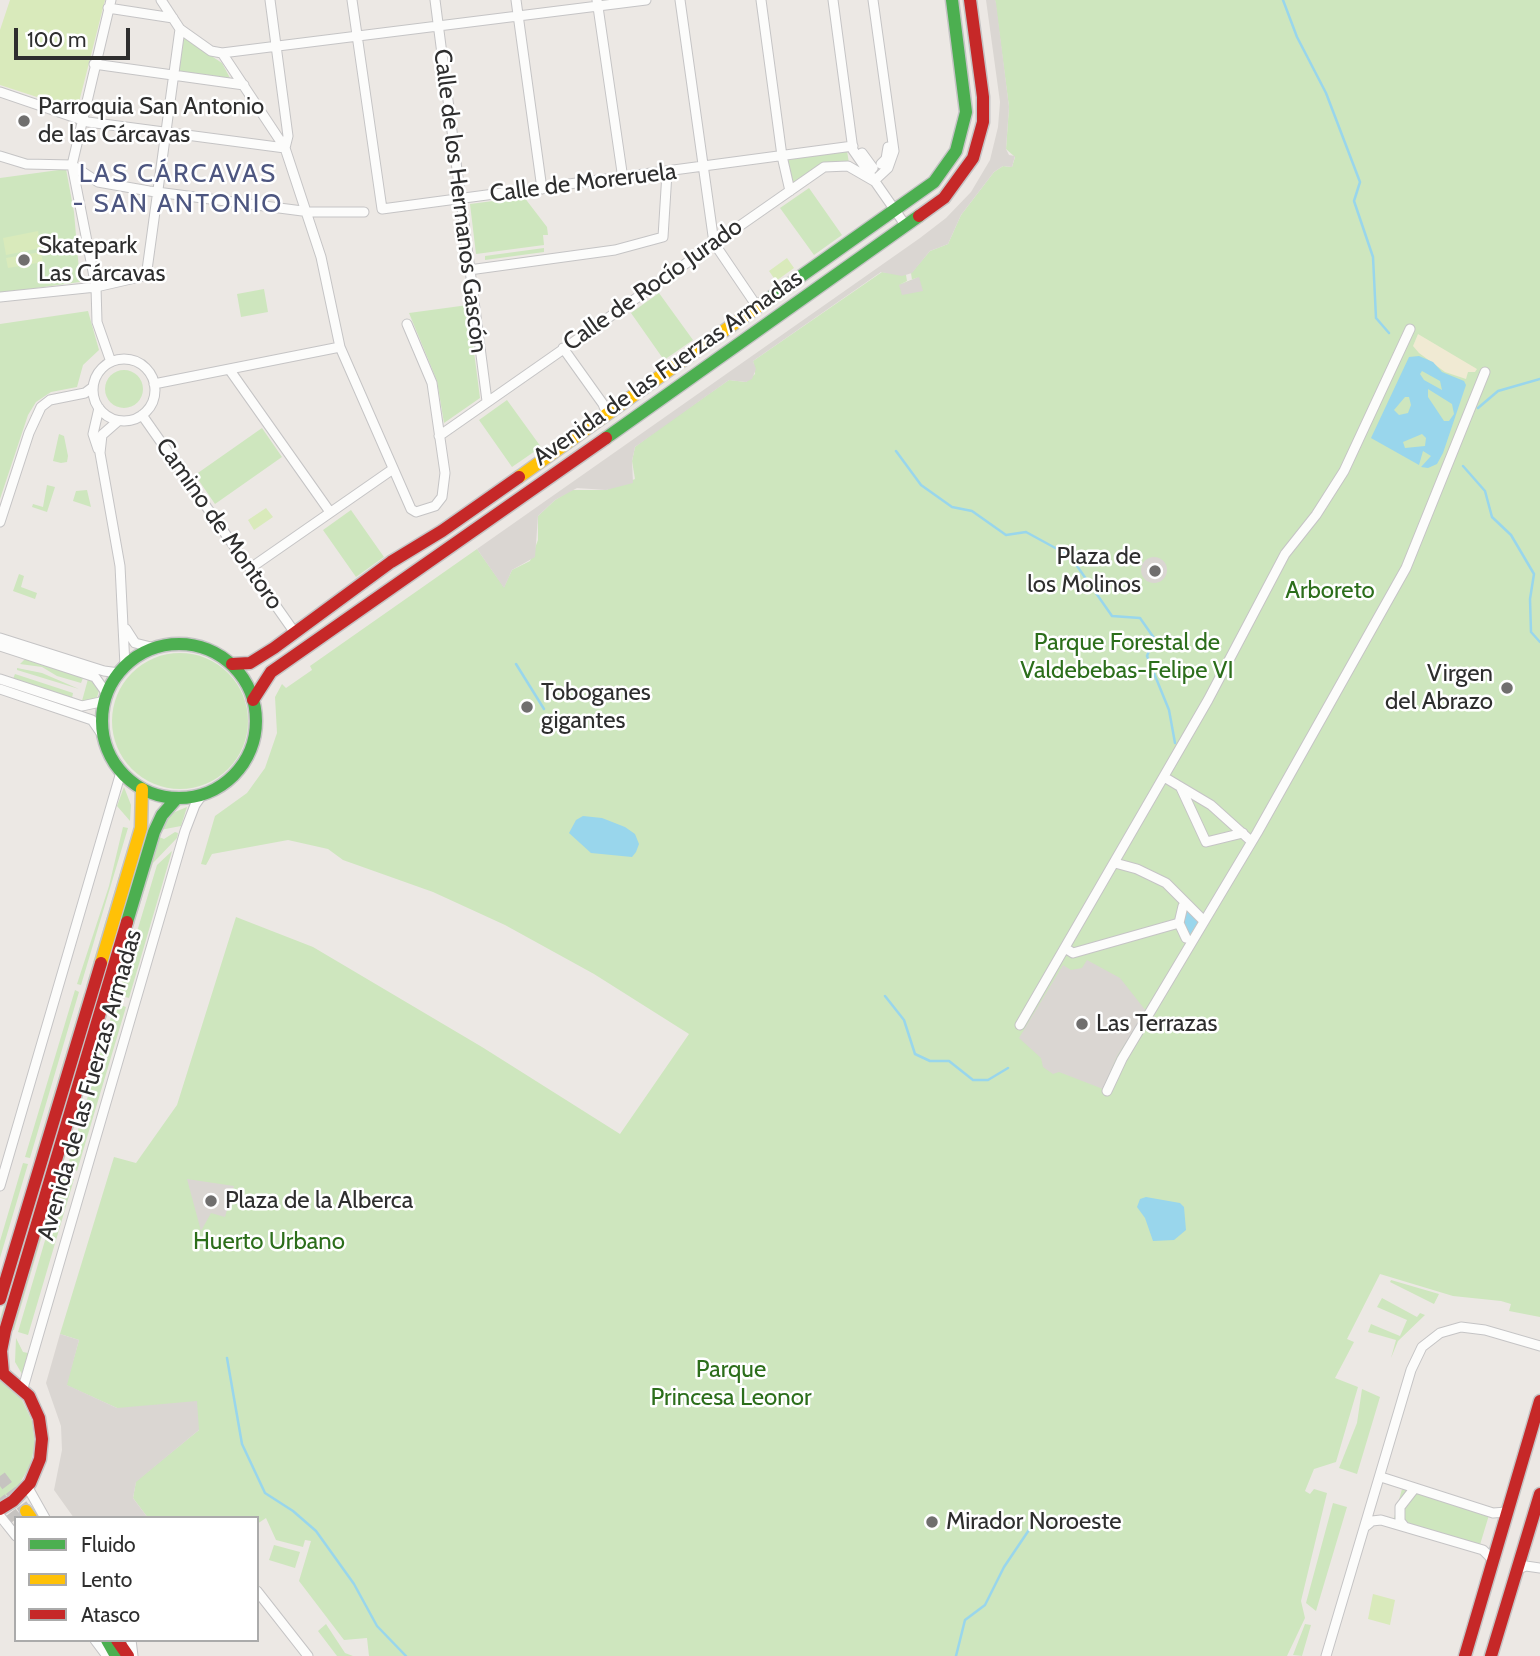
<!DOCTYPE html>
<html>
<head>
<meta charset="utf-8">
<style>
  body { margin:0 }
  #map { position:relative; width:1540px; height:1656px; overflow:hidden; background:#ece8e4; font-family:Cabin,sans-serif }
  canvas { display:block }
  .legend { position:absolute; left:14px; top:1516px; width:245px; height:126px; box-sizing:border-box; background:#fff; border:2px solid #ababab; margin:0; padding:9px 12px; list-style:none; font-size:21px; color:#2e2e2e }
  .legend li { display:flex; align-items:center; gap:14px; height:35px }
  .legend b { width:35px; border:2px solid #ababab }
  .scale { position:absolute; left:14px; top:28px; width:116px; height:32px; box-sizing:border-box; border:4px solid #2e2e2e; border-top:0; padding-left:9px; font-size:21px; line-height:24px; white-space:nowrap; color:#2e2e2e; -webkit-text-stroke:5px #fff; paint-order:stroke }
</style>
</head>
<body>
<div id="map">
<canvas width="1540" height="1656"></canvas>
<ul class="legend">
<li><b style="height:9px;background:#4caf50"></b>Fluido</li>
<li><b style="height:9px;background:#ffc107"></b>Lento</li>
<li><b style="height:9px;background:#c62828"></b>Atasco</li>
</ul>
<div class="scale">100 m</div>
</div>
<script>
const ctx = document.querySelector('canvas').getContext('2d');
ctx.lineJoin = 'round';
function fill(path, color) { ctx.fillStyle = color; ctx.fill(path, 'evenodd'); }
const poly = rows => new Path2D(rows.map(r => 'M' + r).join(''));
function stroke(path, color, width, dash) { ctx.strokeStyle = color; ctx.lineWidth = width; ctx.lineCap = dash ? 'butt' : 'round'; ctx.setLineDash(dash || []); ctx.stroke(path); }
function write(font, color, halo, rows, align = 'center') {
  ctx.font = font + ' Cabin,sans-serif'; ctx.lineWidth = 5; ctx.setLineDash([]); ctx.textBaseline = 'middle'; ctx.strokeStyle = halo; ctx.fillStyle = color; for (const [text, x, y, turn = 0] of rows) {
    ctx.save(); ctx.translate(x, y); ctx.rotate((+turn || 0) * Math.PI / 180); ctx.textAlign = isNaN(turn) ? turn : align; if (halo) ctx.strokeText(text, 0, 0); ctx.fillText(text, 0, 0); ctx.restore();
  }
}
const green = poly([
  [995,0,1540,0,1540,1317,1509,1311,1511,1304,1501,1301,1453,1296,1380,1274,1347,1339,1354,1342,1335,1378,1358,1387,1336,1462,1314,1469,1305,1491,1310,1494,1314,1489,1327,1493,1301,1601,1305,1618,1287,1656,369,1656,367,1638,344,1640,299,1581,311,1541,305,1540,303,1547,276,1540,266,1518,257,1524,257,1518,148,1518,133,1498,136,1481,199,1430,182,1409,117,1408,66,1385,79,1340,60,1334,114,1157,136,1163,177,1105,236,917,313,947,482,1047,620,1134,689,1034,594,974,505,925,433,892,343,860,328,849,288,840,212,854,206,865,201,864,215,816,247,793,265,768,277,733,275,697,282,684,286,688,312,670,310,666,477,549,504,587,512,570,530,561,538,540,538,516,555,500,571,490,606,490,635,479,632,461,635,447,661,427,729,380,746,382,755,374,753,361,882,272,906,275,907,281,899,285,918,277,912,280,911,273,930,251,948,244,961,215,994,172,1003,166,1012,167,1015,157,1006,149,1009,107],
  [184,38,222,63,230,78,179,71],
  [847,151,849,163,823,163,794,183,790,181,788,159],
  [66,169,74,212,80,282,0,293,0,178],
  [809,188,842,235,814,255,780,208],
  [524,197,547,227,548,235,543,235,544,245,476,254,470,204],
  [544,248,544,252,485,260,485,256],
  [264,289,268,312,241,317,237,294],
  [659,293,693,340,664,360,631,313],
  [468,305,480,398,444,423,437,381,409,313],
  [88,311,99,350,83,365,77,387,51,392,36,402,28,415,0,499,0,324],
  '105 389a19 19 0 1 1 38 0a19 19 0 1 1-38 0Z',
  [507,400,541,447,512,467,479,420],
  [262,428,282,457,215,504,195,475],
  [59,434,64,436,68,456,67,462,61,463,53,461],
  [47,485,55,487,47,512,32,507,33,504,43,507],
  [87,490,91,507,73,501,76,491],
  [351,510,384,557,356,577,323,530],
  [19,574,24,576,21,587,37,593,35,599,13,591],
  '112 721a68 68 0 1 1 136 0a68 68 0 1 1-136 0Z',
  [25,659,83,678,81,683,57,676,42,667,20,664],
  [17,668,42,673,79,689,17,670],
  [15,674,73,693,72,698,13,679],
  [88,679,95,683,99,691,97,697,88,702,82,701],
  [124,787,131,805,130,821,117,806],
  [187,807,181,826,160,830,170,814],
  [123,827,128,828,81,985,77,984,109,886],
  [133,830,135,830,88,986,86,986],
  [175,832,178,833,177,838,153,863,112,994,159,837,164,839],
  [145,834,147,834,101,991,98,990],
  [172,851,129,998,118,995,157,865],
  [75,990,79,992,30,1158,25,1157],
  [84,993,85,994,36,1160,34,1159],
  [96,997,99,998,50,1164,46,1163],
  [109,1001,111,1002,62,1167,60,1167],
  [115,1003,126,1007,77,1171,67,1168],
  [23,1163,28,1164,0,1258,0,1241],
  [44,1170,47,1171,1,1327,0,1319],
  [58,1174,60,1175,14,1330,12,1330],
  [64,1176,74,1179,28,1335,18,1332],
  [1391,1280,1439,1294,1434,1304,1390,1282],
  [1382,1298,1417,1317,1420,1313,1425,1315,1398,1341,1391,1358,1396,1340,1368,1332,1371,1324,1400,1336,1407,1320,1377,1307],
  [16,1338,23,1352,28,1353,22,1374,15,1362],
  [0,1380,22,1400,32,1421,35,1444,30,1466,18,1486,0,1501],
  [1362,1389,1380,1397,1357,1474,1339,1468,1357,1423],
  [1402,1489,1489,1515,1479,1548,1393,1522],
  [1333,1503,1347,1507,1316,1611,1306,1603],
  [274,1545,300,1552,295,1568,269,1560],
  [326,1624,345,1653,353,1656,337,1656,318,1631],
  [1305,1624,1311,1625,1302,1656,1293,1655]
]);
const sand = poly([
  [1418,334,1477,369,1475,372,1468,372,1466,379,1445,372,1419,353,1413,346]
]);
const pitch = poly([
  [10,0,105,0,77,110,0,85,0,30],
  [38,231,41,248,6,255,3,238],
  [41,252,43,262,8,268,6,258],
  [787,258,794,268,776,281,769,271],
  [266,508,273,517,254,530,248,520],
  [1373,1594,1395,1600,1390,1625,1368,1619]
]);
const plaza = poly([
  [986,0,995,0,996,3,1009,107,1006,149,1009,155,1015,156,1012,167,1003,166,994,172,961,215,948,244,930,251,912,273,902,276,881,272,753,361,756,369,752,379,746,382,729,380,635,447,632,461,633,483,606,490,577,488,555,500,538,516,535,557,512,570,504,588,477,549,920,238,946,218,971,192,990,160,998,127,1000,102],
  [919,277,923,291,902,295,899,285],
  '1141 570a13 13 0 1 1 26 0a13 13 0 1 1-26 0Z',
  [1087,960,1120,978,1146,1011,1117,1056,1103,1089,1059,1072,1053,1074,1043,1067,1041,1058,1019,1038,1063,965,1071,970,1082,968],
  [187,1179,234,1186,225,1217,211,1213,201,1231],
  [60,1334,79,1340,67,1385,117,1408,197,1401,199,1430,136,1482,133,1498,148,1518,74,1518,54,1490,62,1450,61,1426,46,1383]
]);
const water = poly([
  [1419,356,1433,362,1442,372,1464,381,1466,385,1443,453,1437,464,1428,468,1421,467,1431,456,1423,451,1419,465,1371,438,1409,357],
  [1422,371,1440,381,1442,390,1424,380,1420,374],
  [1428,389,1452,404,1454,414,1449,421,1444,421,1428,397],
  [1405,397,1409,397,1411,405,1408,413,1399,415,1394,410],
  [1422,434,1426,438,1425,446,1405,448,1403,442],
  [583,816,602,818,625,827,635,834,639,844,636,852,632,857,591,853,569,833,576,820],
  [1187,907,1198,922,1189,936,1182,923],
  [1146,1197,1180,1203,1184,1207,1186,1230,1174,1240,1153,1241,1145,1218,1137,1207,1140,1199]
]);
const stream = poly([
  [1283,0,1297,37,1326,93,1360,182,1354,201,1373,257,1376,318,1389,333],
  [1478,408,1498,391,1540,379],
  [896,451,921,485,952,507,972,511,1006,535,1026,532,1070,556,1112,616,1140,618,1154,638,1147,656,1169,710,1175,743],
  [1463,466,1485,491,1492,517,1511,535,1534,574,1530,599,1531,632,1540,642],
  [516,664,544,709],
  [885,996,904,1020,915,1054,930,1061,949,1061,973,1080,988,1080,1008,1068],
  [227,1358,242,1444,265,1493,293,1511,316,1531,354,1584,377,1626,406,1656],
  [956,1656,965,1620,985,1605,1004,1567,1035,1521]
]);
const secondaryTunnel = poly([
  [0,1476,26,1511],
  [0,1498,16,1519]
]);
const street = poly([
  [111,0,72,165,96,287,97,322,111,362],
  [161,0,180,29,211,51,222,53,646,0],
  [270,0,288,136,285,148],
  [352,0,382,209,853,146],
  [435,0,487,401],
  [516,0,542,189],
  [597,0,623,179],
  [680,0,714,243,754,302,761,306],
  [761,0,782,156,790,191],
  [833,0,853,150,906,226],
  [873,0,894,151,888,168,874,181],
  [108,8,173,18],
  [222,53,285,148,321,257,340,347,411,509,416,512,435,506,442,497,445,473,432,383,407,324],
  [94,64,244,85],
  [0,92,88,122,285,148],
  [862,153,873,168,871,170],
  [0,156,26,164,72,165],
  [881,164,886,159,888,147],
  [72,165,98,182,149,191,310,212,364,212],
  [469,270,615,250,663,237,667,173],
  [0,297,96,287,144,276,147,270,180,29],
  [563,348,603,404,607,414],
  '93 390a31 31 0 1 1 62 0a31 31 0 1 1-62 0Z',
  [229,369,330,512],
  [154,384,340,347],
  [142,415,295,633],
  [118,421,102,435,100,453,120,566,125,666],
  [439,436,824,167,848,166,874,181],
  [98,449,93,434,99,408],
  [0,522,29,433,41,407,50,400,85,393,93,387],
  [252,567,393,469],
  [126,629,135,643,155,648],
  [0,638,104,671,119,673],
  [0,646,95,677,107,694],
  [0,679,82,706,105,701],
  [0,689,92,720,103,736],
  [1164,777,1211,805,1251,841],
  [1181,788,1206,842,1243,833],
  [1115,863,1137,869,1166,883,1204,921],
  [1183,906,1179,923,1186,938],
  [1065,948,1073,953,1179,923],
  [1020,1025,1208,700,1285,554,1316,515,1344,471,1410,329],
  [1107,1091,1122,1059,1257,833,1406,568,1485,372],
  [0,1186,121,772],
  [23,1388,185,831,195,805,202,795],
  [1381,1477,1493,1513,1507,1512],
  [27,1486,45,1518],
  [0,1516,16,1536],
  [1366,1526,1372,1521,1381,1520,1483,1550,1493,1560],
  [1404,1526,1400,1521,1400,1507,1414,1489],
  [1518,1569,1526,1566,1540,1568],
  [257,1591,308,1656],
  [95,1640,107,1656],
  [131,1640,133,1656],
  [1326,1656,1411,1370,1422,1347,1440,1333,1461,1327,1485,1330,1540,1346]
]);
const fast = poly([
  [763,303,934,182,956,151,966,112,952,0],
  [606,438,919,216],
  '102 721a77 77 0 1 1 154 0a77 77 0 1 1-154 0Z',
  [127,922,154,832,162,815,177,798],
  [107,1640,116,1656]
]);
const slow = poly([
  [519,477,763,303],
  [101,963,141,828,142,789],
  [26,1511,31,1518]
]);
const jam = poly([
  [919,216,944,198,973,158,983,122,983,97,970,0],
  [232,664,250,663,274,648,391,562,442,531,519,477],
  [253,700,271,672,606,438],
  [0,1299,101,963],
  [0,1371,29,1396,39,1418,42,1439,40,1459,30,1483,13,1501,0,1509],
  [3,1373,1,1351,5,1331,127,922],
  [117,1640,128,1656],
  [1465,1656,1540,1401],
  [1491,1656,1540,1494]
]);
const markers = [
  [24,121,7,"#706f6e"],
  [24,260,7,"#706f6e"],
  [1155,571,7,"#706f6e"],
  [1507,688,7,"#706f6e"],
  [527,707,7,"#706f6e"],
  [1082,1024,7,"#706f6e"],
  [211,1201,7,"#706f6e"],
  [932,1522,7,"#706f6e"]
];
const poiNames = [
  ["Parroquia San Antonio",38,107],
  ["de las Cárcavas",38,135],
  ["Skatepark",38,246],
  ["Las Cárcavas",38,274],
  ["Plaza de",1141,557,"right"],
  ["los Molinos",1141,585,"right"],
  ["Virgen",1493,674,"right"],
  ["del Abrazo",1493,702,"right"],
  ["Toboganes",541,693],
  ["gigantes",541,721],
  ["Las Terrazas",1096,1024],
  ["Plaza de la Alberca",225,1201],
  ["Mirador Noroeste",946,1522]
];
const streetNames = [
  ["Calle de Moreruela",583,183,-7],
  ["Calle de los Hermanos Gascón",460,201,83],
  ["Calle de Rocío Jurado",653,285,-35],
  ["Avenida de las Fuerzas Armadas",668,368,-35],
  ["Camino de Montoro",219,524,55],
  ["Avenida de las Fuerzas Armadas",90,1085,-74]
];
const parkNames = [
  ["Arboreto",1330,591],
  ["Parque Forestal de",1127,643],
  ["Valdebebas-Felipe VI",1127,671],
  ["Huerto Urbano",269,1242],
  ["Parque",731,1370],
  ["Princesa Leonor",731,1398]
];
const neighbourhoodNames = [
  ["LAS CÁRCAVAS",178,174],
  ["- SAN ANTONIO",178,204]
];
fill(green, '#cee6be');
fill(sand, '#f0ead3');
fill(pitch, '#d9eabb');
fill(plaza, '#dad6d2');
fill(water, '#99d6ec');
stroke(stream, '#99d6ec', 2.5);
stroke(secondaryTunnel, '#c6c3c0', 12, [12, 6]);
stroke(street, '#c5c4c5', 11);
stroke(fast, '#c5c4c5', 15);
stroke(slow, '#c5c4c5', 15);
stroke(jam, '#c5c4c5', 15);
stroke(street, '#fcfcfb', 9);
stroke(fast, '#4caf50', 12);
stroke(slow, '#ffc107', 12);
stroke(jam, '#c62828', 12);
for (const [x, y, r, color] of markers) { const dot = new Path2D(); dot.arc(x, y, r, 0, 2 * Math.PI); ctx.fillStyle = color; ctx.fill(dot); stroke(dot, '#fff', 2.5); }
write('24px', '#2e2e2e', '#fff', poiNames, 'left');
write('24px', '#2e2e2e', '#fff', streetNames);
write('24px', '#2c6e1b', '#fff', parkNames);
ctx.letterSpacing = '2px';
write('26px', '#4d5680', '#fff', neighbourhoodNames);
ctx.letterSpacing = '0px';
</script>
</body>
</html>
